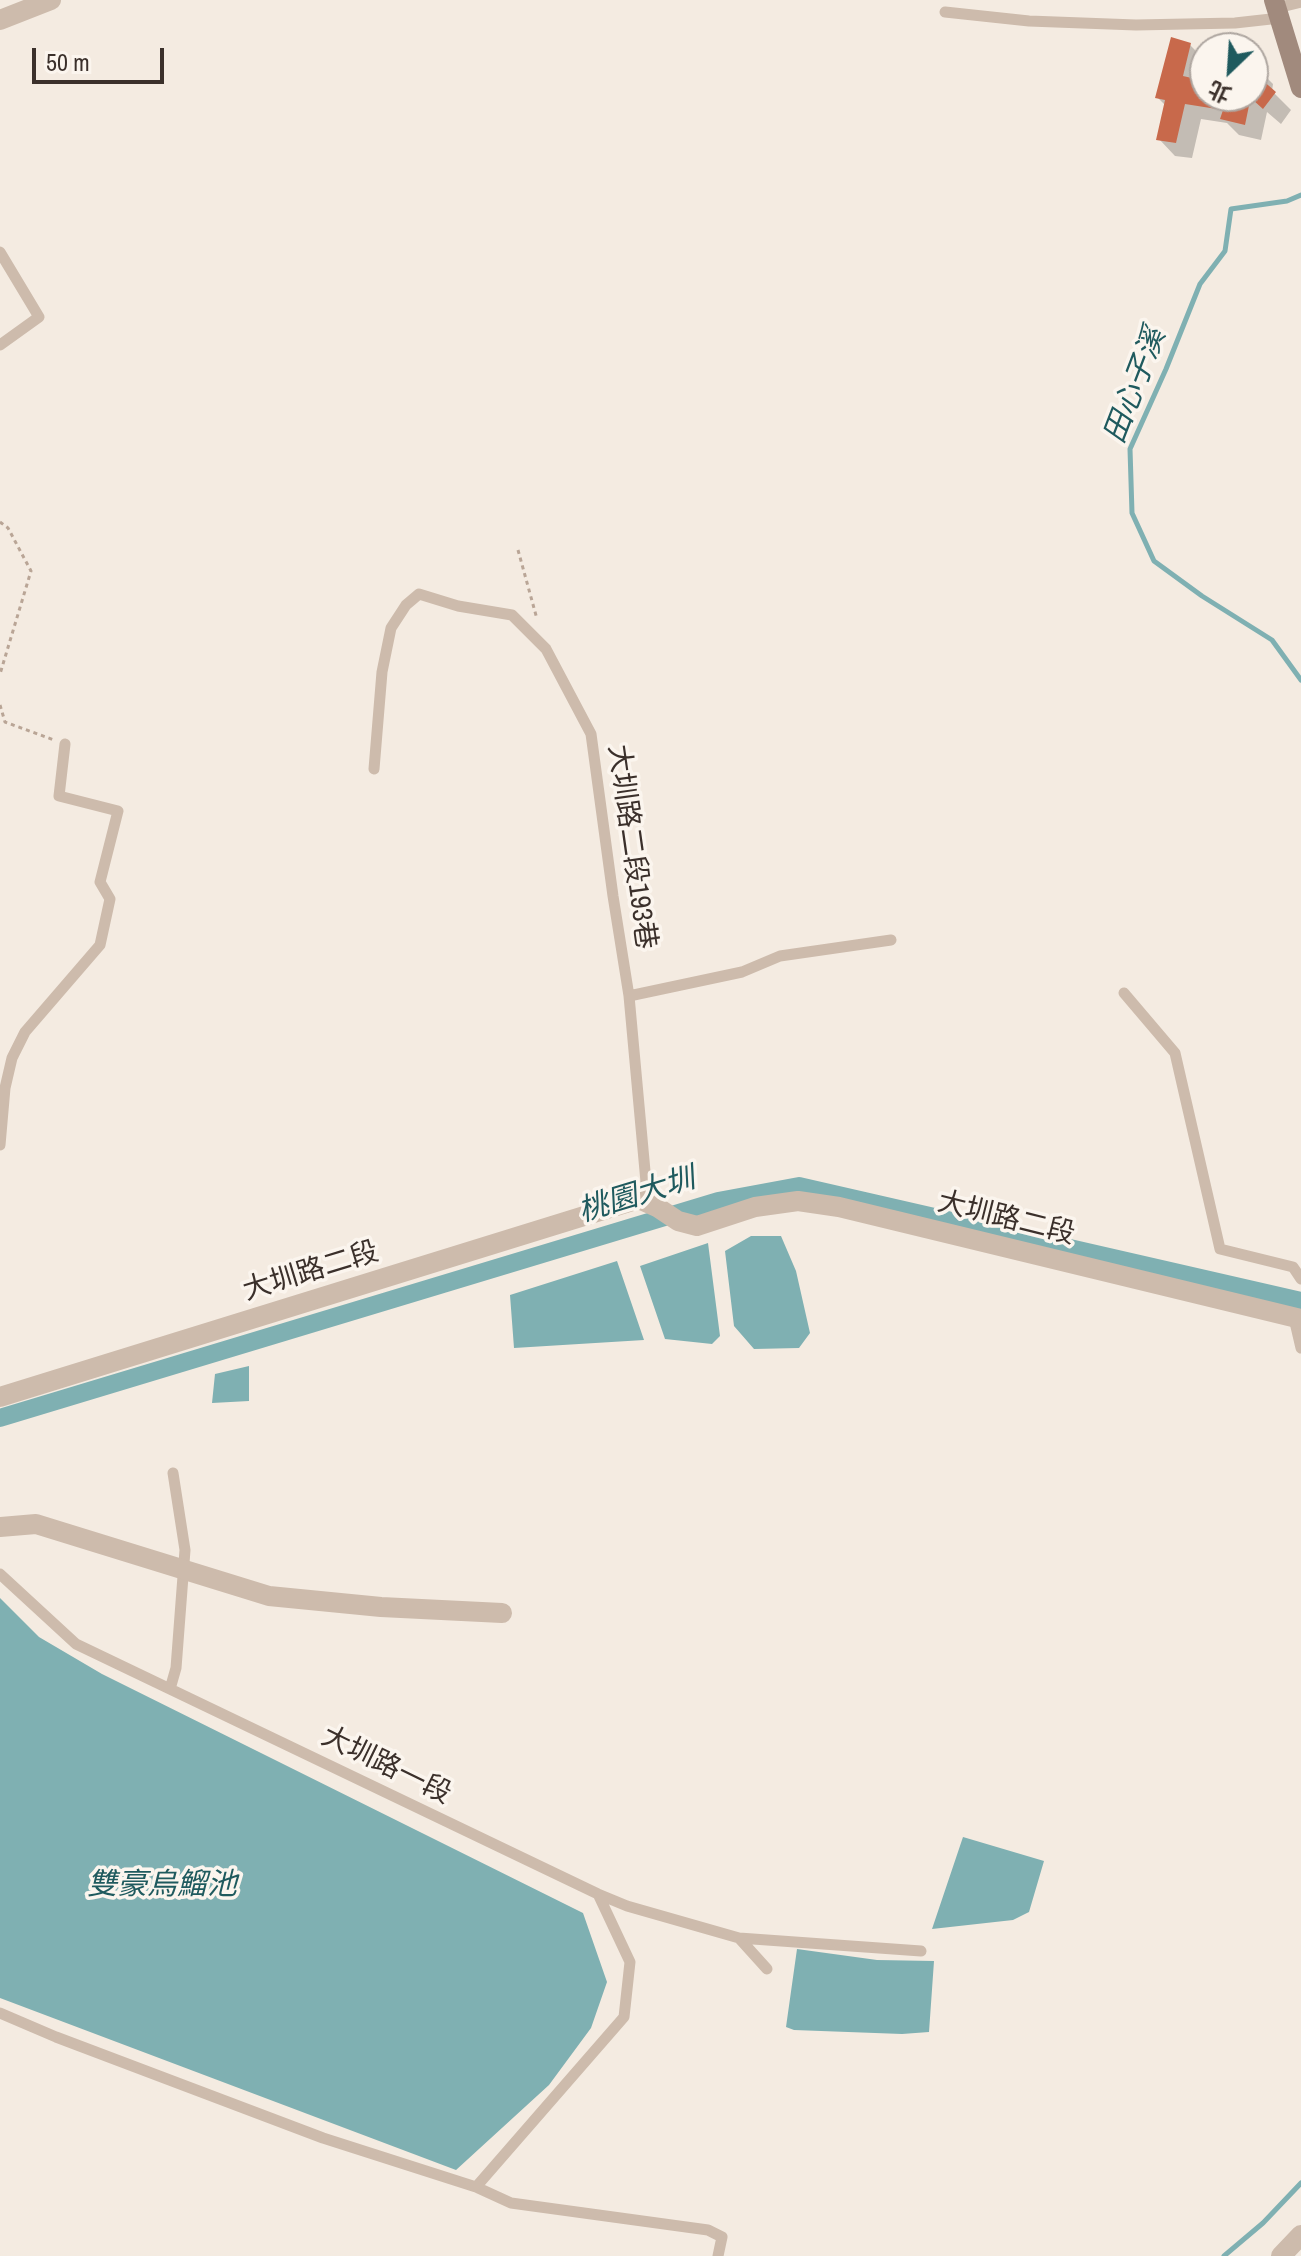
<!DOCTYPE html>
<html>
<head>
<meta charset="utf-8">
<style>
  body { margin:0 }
  #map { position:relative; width:1301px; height:2256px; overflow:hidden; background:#f4ebe1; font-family:"Archivo Narrow","Noto Sans TC",sans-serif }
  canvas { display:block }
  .north { position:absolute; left:1189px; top:32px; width:80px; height:80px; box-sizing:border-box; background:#fbf5ee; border:2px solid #aea6a0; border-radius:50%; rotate:205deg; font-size:22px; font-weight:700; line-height:32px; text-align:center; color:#3b302b }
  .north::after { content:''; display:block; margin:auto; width:28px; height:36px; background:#1f5a5e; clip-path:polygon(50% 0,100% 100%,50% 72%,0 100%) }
  .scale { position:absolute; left:32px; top:48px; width:132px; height:36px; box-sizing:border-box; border:4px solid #3b302b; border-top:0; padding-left:10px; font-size:24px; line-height:28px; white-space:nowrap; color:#3b302b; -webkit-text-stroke:6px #fbf5ee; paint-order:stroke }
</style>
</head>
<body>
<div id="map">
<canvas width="1301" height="2256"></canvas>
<div class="north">北</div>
<div class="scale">50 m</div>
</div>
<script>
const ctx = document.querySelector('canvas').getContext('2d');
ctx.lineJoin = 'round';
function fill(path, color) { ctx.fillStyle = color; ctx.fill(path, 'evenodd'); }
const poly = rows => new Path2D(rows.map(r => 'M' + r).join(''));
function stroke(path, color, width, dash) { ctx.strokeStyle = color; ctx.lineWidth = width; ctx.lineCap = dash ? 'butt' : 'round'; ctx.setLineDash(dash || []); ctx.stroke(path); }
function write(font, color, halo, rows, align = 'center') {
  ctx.font = font + ' "Archivo Narrow","Noto Sans TC",sans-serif'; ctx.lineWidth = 7; ctx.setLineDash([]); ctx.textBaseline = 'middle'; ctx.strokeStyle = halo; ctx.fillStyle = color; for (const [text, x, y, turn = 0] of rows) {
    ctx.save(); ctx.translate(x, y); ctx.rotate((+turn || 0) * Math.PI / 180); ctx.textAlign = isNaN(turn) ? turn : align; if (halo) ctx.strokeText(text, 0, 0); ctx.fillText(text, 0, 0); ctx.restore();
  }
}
const water = poly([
  [751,1236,781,1236,796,1271,810,1333,799,1348,754,1349,734,1326,725,1251],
  [708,1243,720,1336,712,1344,665,1339,640,1266],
  [617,1261,644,1340,514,1348,510,1295],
  [249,1366,249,1401,212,1403,215,1374],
  [0,1598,39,1637,102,1674,583,1913,607,1982,591,2028,549,2085,456,2170,0,1998],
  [963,1837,1044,1861,1029,1912,1013,1920,932,1929],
  [797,1949,877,1960,934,1961,929,2032,902,2034,794,2030,786,2027]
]);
const shadow = poly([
  [1190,45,1205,60,1201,82,1205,83,1205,96,1253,96,1253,67,1257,68,1273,84,1272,91,1291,110,1281,124,1267,112,1261,140,1239,135,1227,123,1201,119,1192,158,1175,156,1159,139,1165,105,1157,97]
]);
const stream = poly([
  [1301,195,1287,201,1231,209,1225,251,1200,284,1166,369,1130,449,1132,513,1154,561,1202,596,1272,640,1301,680],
  [1224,2256,1263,2223,1301,2183]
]);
const canal = poly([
  [0,1418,718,1201,799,1186,1301,1301]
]);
const building = poly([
  [1171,37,1191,43,1183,76,1205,81,1205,96,1251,96,1245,125,1220,119,1223,110,1185,104,1176,143,1156,140,1165,100,1155,98],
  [1253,72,1276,92,1263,109,1253,100]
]);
const path = poly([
  [0,522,8,528,31,571,0,674],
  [518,550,537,619],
  [0,705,5,722,54,740]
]);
const lane = poly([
  [1277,8,1301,2],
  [945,12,1029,21,1136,25,1235,23,1280,18],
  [0,252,39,317,0,345],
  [374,769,382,672,391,628,406,605,419,594,458,606,512,615,546,649,591,734,613,896,629,996,646,1182,639,1199],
  [1124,993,1175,1053,1220,1249,1293,1267,1301,1279],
  [629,996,742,972,780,956,891,940],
  [0,1145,5,1088,12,1058,25,1032,100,945,110,899,100,882,118,811,59,796,65,744],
  [1294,1318,1301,1348],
  [0,1574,76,1644,598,1894,627,1906,739,1938,767,1969],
  [170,1689,176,1668,185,1550,173,1473],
  [739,1938,921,1951],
  [0,2013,56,2037,323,2138,476,2187,511,2203,708,2230,722,2237,718,2256],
  [476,2187,624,2017,630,1962,598,1894]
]);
const street = poly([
  [0,20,51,0],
  [0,1397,639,1199,657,1207,678,1221,697,1226,755,1207,798,1201,839,1207,1301,1319],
  [0,1527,36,1524,269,1596,381,1607,502,1613],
  [1281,2256,1301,2235]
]);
const secondary = poly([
  [1274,0,1301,88]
]);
const streetNames = [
  ["大圳路二段193巷",631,847,82],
  ["大圳路二段",1006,1219,14],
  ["大圳路二段",311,1272,-17],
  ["大圳路一段",386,1766,26]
];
const waterNames = [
  ["田心子溪",1136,386,-69],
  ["桃園大圳",637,1196,-17],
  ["雙豪烏鰡池",162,1886]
];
fill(water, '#7fb0b2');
fill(shadow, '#0003');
stroke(stream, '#7fb0b2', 5);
stroke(canal, '#7fb0b2', 18);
fill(building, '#c8694b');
stroke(path, '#b9a596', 3, [4, 4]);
stroke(lane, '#cdbbac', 11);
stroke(street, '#cdbbac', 20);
stroke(secondary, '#a18a7d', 20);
write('28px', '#3b302b', '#fbf5ee', streetNames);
write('italic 30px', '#1f5a5e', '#fbf5ee', waterNames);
</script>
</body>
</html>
